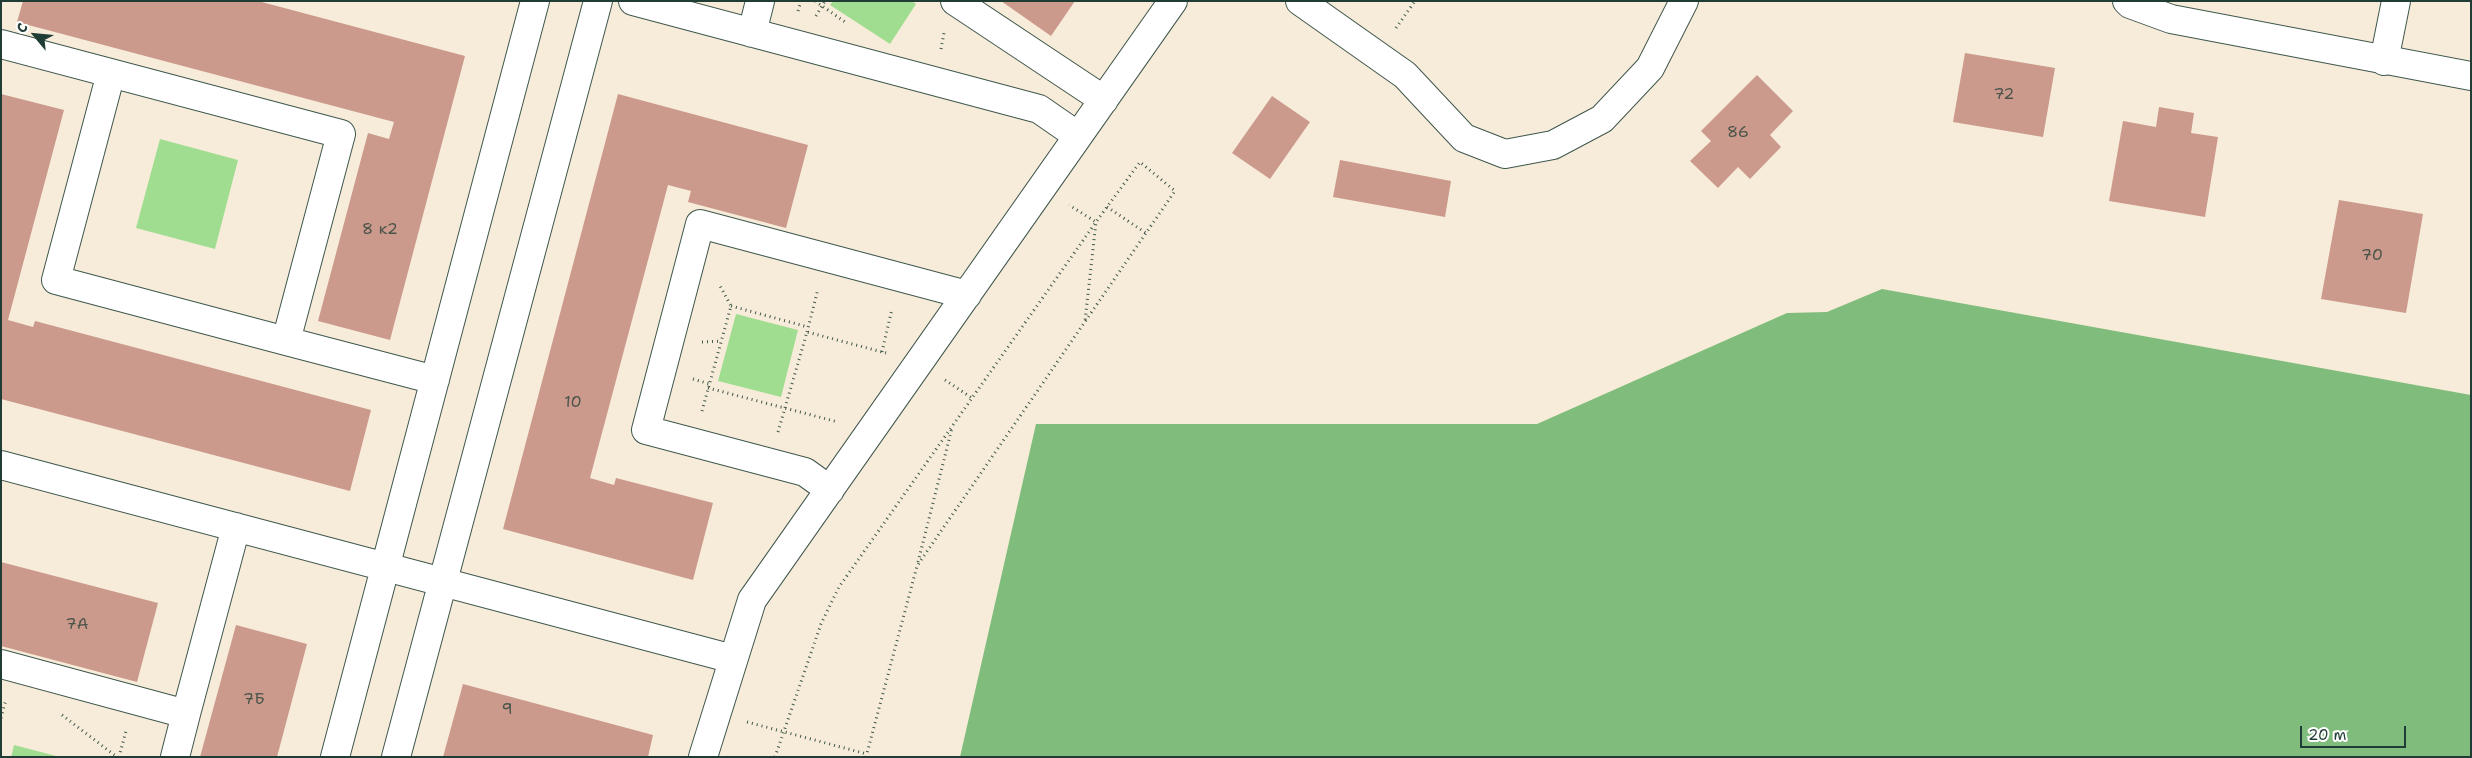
<!DOCTYPE html>
<html>
<head>
<meta charset="utf-8">
<style>
  body { margin:0 }
  #map { position:relative; width:2472px; height:758px; overflow:hidden; background:#f7ecd9; font-family:"Shantell Sans",sans-serif }
  canvas { display:block }
  .frame { position:absolute; inset:0; border:2px solid #1f3d34; pointer-events:none }
  .north { position:absolute; left:10px; top:10px; width:50px; height:50px; -webkit-text-stroke:4px #fff; paint-order:stroke; rotate:298deg; font-size:14px; font-weight:700; line-height:20px; text-align:center; color:#1f3d34 }
  .north::after { content:''; display:block; margin:auto; width:18px; height:22px; background:#1f3d34; clip-path:polygon(50% 0,100% 100%,50% 72%,0 100%) }
  .scale { position:absolute; left:2300px; top:726px; width:106px; height:22px; box-sizing:border-box; border:2px solid #1f3d34; border-top:0; padding-left:6px; font-size:15px; line-height:18px; white-space:nowrap; color:#1f3d34; -webkit-text-stroke:4px #fff; paint-order:stroke }
</style>
</head>
<body>
<div id="map">
<canvas width="2472" height="758"></canvas>
<div class="frame"></div>
<div class="north">С</div>
<div class="scale">20 m</div>
</div>
<script>
const ctx = document.querySelector('canvas').getContext('2d');
ctx.lineJoin = 'round';
function fill(path, color) { ctx.fillStyle = color; ctx.fill(path, 'evenodd'); }
const poly = rows => new Path2D(rows.map(r => 'M' + r).join(''));
function stroke(path, color, width, dash) { ctx.strokeStyle = color; ctx.lineWidth = width; ctx.lineCap = dash ? 'butt' : 'round'; ctx.setLineDash(dash || []); ctx.stroke(path); }
function write(font, color, halo, rows, align = 'center') {
  ctx.font = font + ' "Shantell Sans",sans-serif'; ctx.lineWidth = 5; ctx.setLineDash([]); ctx.textBaseline = 'middle'; ctx.strokeStyle = halo; ctx.fillStyle = color; for (const [text, x, y, turn = 0] of rows) {
    ctx.save(); ctx.translate(x, y); ctx.rotate((+turn || 0) * Math.PI / 180); ctx.textAlign = isNaN(turn) ? turn : align; if (halo) ctx.strokeText(text, 0, 0); ctx.fillText(text, 0, 0); ctx.restore();
  }
}
const green = poly([
  [833,1,912,1,916,4,890,44,830,5],
  [160,139,238,160,215,249,136,228],
  [736,314,798,330,781,397,718,381],
  [14,745,60,757,11,757]
]);
const forest = poly([
  [1882,289,2471,395,2471,757,960,757,1036,424,1537,424,1787,313,1827,312]
]);
const building = poly([
  [23,1,258,1,465,56,390,340,318,321,368,133,389,139,394,122,17,22],
  [1001,1,1075,1,1051,36],
  [1965,53,2055,68,2043,137,1953,122],
  [1757,75,1793,111,1770,135,1781,147,1750,179,1738,167,1718,188,1690,161,1711,141,1701,131],
  [1,94,64,110,8,320,33,327,35,321,371,410,350,491,1,399],
  [618,94,808,145,786,228,688,202,691,191,668,185,590,478,614,485,616,478,713,503,693,580,503,529],
  [1272,96,1310,122,1270,179,1232,153],
  [2159,107,2194,113,2191,133,2218,137,2205,217,2109,201,2123,121,2156,127],
  [1340,160,1451,181,1445,217,1333,197],
  [2339,200,2423,214,2406,313,2321,299],
  [1,562,158,603,137,682,1,646],
  [236,625,307,644,277,757,200,757],
  [463,684,653,735,648,757,443,757]
]);
const path = poly([
  [815,1,845,22],
  [798,11,801,1],
  [816,16,825,1],
  [1396,28,1415,1],
  [941,49,944,33],
  [1107,207,1146,233],
  [731,306,808,327],
  [807,332,818,289],
  [702,342,721,341],
  [882,352,892,309],
  [693,379,710,384],
  [945,380,972,398],
  [708,388,838,422],
  [702,411,731,306,719,284],
  [778,432,807,332,886,353],
  [918,562,952,428],
  [62,715,117,757],
  [1,718,6,699],
  [747,722,867,754],
  [119,757,126,731],
  [775,757,821,624,839,587,1096,222,1069,205],
  [866,757,917,566,1146,233,1175,191,1140,162,1096,222,1085,321]
]);
const minor = poly([
  [633,1,1039,109,1078,136],
  [955,1,1104,100],
  [1300,1,1405,75,1464,138,1505,154,1553,145,1602,119,1650,68,1684,1],
  [2127,1,2130,4,2171,19,2471,76],
  [752,33,760,1],
  [1,44,341,134,286,341,435,380],
  [2384,61,2396,1],
  [111,73,56,280,286,341],
  [1,465,733,659],
  [830,490,805,472,646,430,700,224,967,295],
  [1,664,186,714,236,527],
  [175,757,186,714],
  [335,757,535,1],
  [396,757,598,1],
  [703,757,752,600,1173,1]
]);
const numberNames = [
  ["72",2004,95],
  ["86",1738,133],
  ["8 к2",380,230],
  ["70",2372,256],
  ["10",573,403],
  ["7А",77,625],
  ["7Б",254,700],
  ["9",507,710]
];
fill(green, '#a1dd91');
fill(forest, '#80bc7b');
fill(building, '#cc9a8d');
stroke(minor, '#3f574d', 30);
stroke(path, '#3f574d', 3, [1, 4]);
stroke(minor, '#fff', 28);
write('16px', '#4a544a', null, numberNames);
</script>
</body>
</html>
